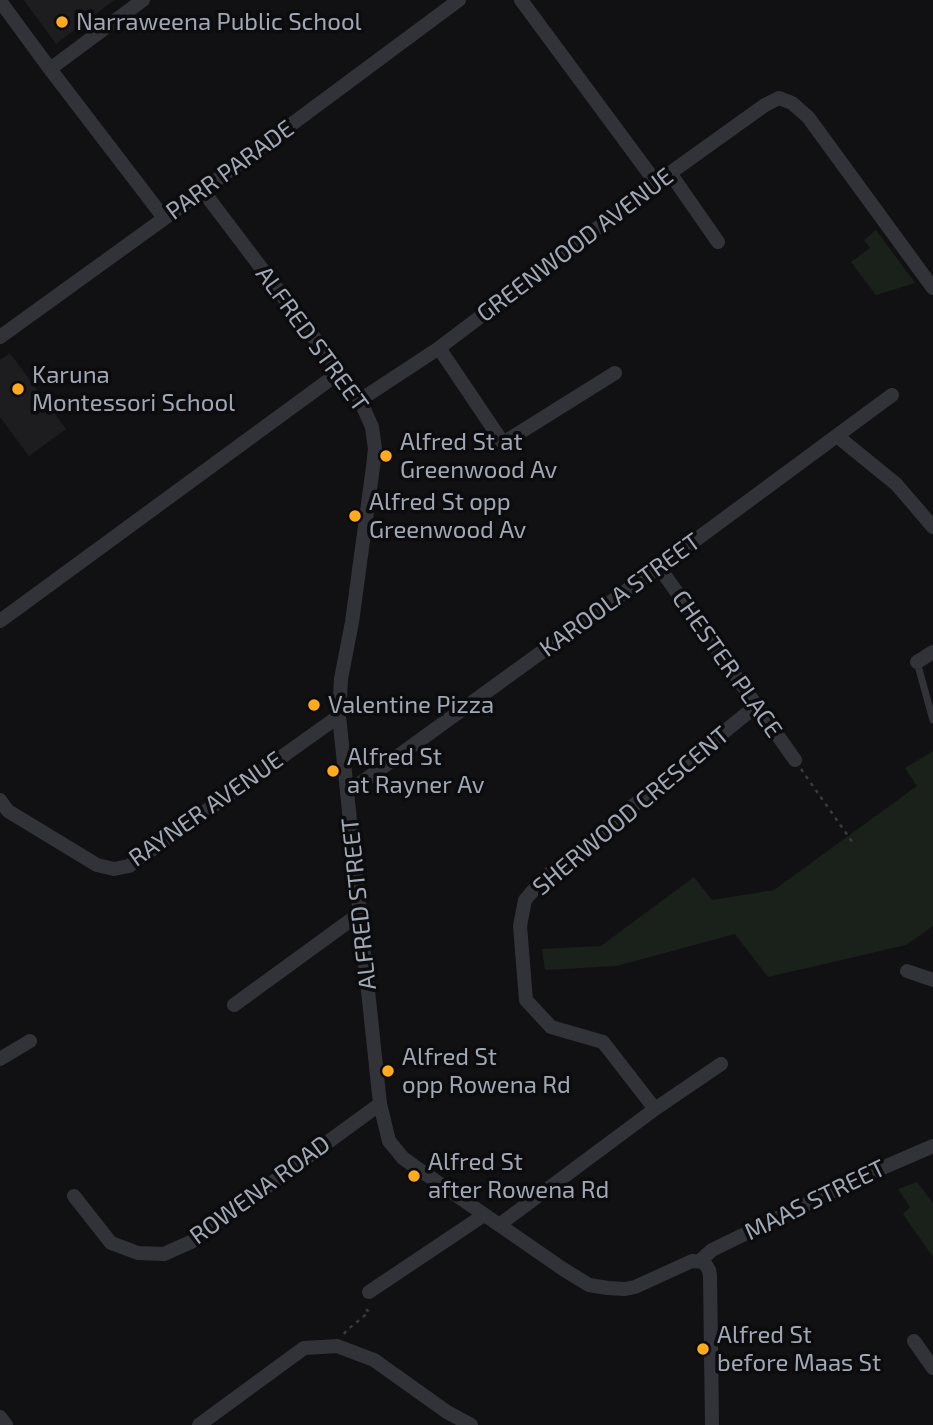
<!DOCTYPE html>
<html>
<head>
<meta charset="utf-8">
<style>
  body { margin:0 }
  canvas { display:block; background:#111113 }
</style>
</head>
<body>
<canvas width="933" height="1425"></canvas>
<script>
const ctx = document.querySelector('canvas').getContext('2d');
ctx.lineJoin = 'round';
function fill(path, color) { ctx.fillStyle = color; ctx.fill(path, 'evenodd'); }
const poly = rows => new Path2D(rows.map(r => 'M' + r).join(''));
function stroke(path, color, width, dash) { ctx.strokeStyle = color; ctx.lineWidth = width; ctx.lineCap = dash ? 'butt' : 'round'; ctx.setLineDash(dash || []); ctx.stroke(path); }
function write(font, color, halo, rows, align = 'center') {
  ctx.font = font + ' "Exo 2",sans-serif'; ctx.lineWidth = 7; ctx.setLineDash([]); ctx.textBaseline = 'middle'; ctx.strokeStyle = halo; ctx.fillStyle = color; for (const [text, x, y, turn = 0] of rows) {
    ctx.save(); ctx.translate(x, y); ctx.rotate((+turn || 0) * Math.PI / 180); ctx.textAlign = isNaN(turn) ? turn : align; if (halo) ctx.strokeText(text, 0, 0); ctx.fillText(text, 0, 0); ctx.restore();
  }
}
const built = poly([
  [24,0,114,0,56,44],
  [10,353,66,429,29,456,0,417,0,360]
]);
const green = poly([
  [876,230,915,283,876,295,851,262,870,248,864,240],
  [933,751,933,926,906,945,768,977,735,934,616,966,545,970,542,949,601,946,694,877,712,900,774,890,917,786,905,768],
  [917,1182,933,1203,933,1257,903,1214,910,1207,898,1189]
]);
const path = poly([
  [801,769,853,843],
  [344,1334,346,1331,369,1312,365,1308,367,1306]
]);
const lane = poly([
  [917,662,933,720]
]);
const street = poly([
  [521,0,657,184],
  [0,1,50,69,164,218],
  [50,69,143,0],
  [670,173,718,242],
  [203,191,340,372,360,400,372,427,375,449,373,467,352,622,341,679,339,716,380,1104,389,1141,403,1158,414,1166,563,1269,589,1285,608,1288,625,1289,635,1287,692,1261,704,1262,709,1270,710,1276,712,1425],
  [0,337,187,202,459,0],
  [439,348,503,443,615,373],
  [360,400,439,348,670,173,765,105,779,98,792,103,808,117,933,288],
  [837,436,896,484,933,527],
  [659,567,795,760],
  [0,621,340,372],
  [917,662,933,652],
  [347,793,659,567,892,395],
  [0,800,8,811,97,865,114,869,129,866,339,716],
  [907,971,933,980],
  [234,1005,359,914],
  [0,1059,30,1041],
  [655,1109,603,1042,551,1027,526,1000,520,926,525,900,544,878,756,706],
  [74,1196,111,1243,138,1253,164,1254,191,1242,380,1104],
  [499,1225,655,1109,721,1064],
  [701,1260,712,1250,866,1175,933,1146],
  [369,1292,484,1215],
  [914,1341,933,1368],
  [0,1417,6,1425],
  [199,1425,304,1348,337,1346,374,1360,447,1412,471,1425]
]);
const markers = [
  [62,22,7,"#ffab1d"],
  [18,389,7,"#ffab1d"],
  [386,456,7,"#ffab1d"],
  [355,516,7,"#ffab1d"],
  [314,705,7,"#ffab1d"],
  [333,771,7,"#ffab1d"],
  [388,1071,7,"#ffab1d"],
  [414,1176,7,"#ffab1d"],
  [703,1349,7,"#ffab1d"]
];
const poiNames = [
  ["Narraweena Public School",76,22],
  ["Karuna",32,375],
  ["Montessori School",32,403],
  ["Alfred St at",400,442],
  ["Greenwood Av",400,470],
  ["Alfred St opp",369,502],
  ["Greenwood Av",369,530],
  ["Valentine Pizza",328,705],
  ["Alfred St",347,757],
  ["at Rayner Av",347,785],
  ["Alfred St",402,1057],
  ["opp Rowena Rd",402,1085],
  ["Alfred St",428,1162],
  ["after Rowena Rd",428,1190],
  ["Alfred St",717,1335],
  ["before Maas St",717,1363]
];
const streetNames = [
  ["PARR PARADE",230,170,-36],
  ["GREENWOOD AVENUE",575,245,-37],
  ["ALFRED STREET",312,339,54],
  ["KAROOLA STREET",620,595,-36],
  ["CHESTER PLACE",727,664,55],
  ["RAYNER AVENUE",206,809,-35],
  ["SHERWOOD CRESCENT",631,811,-40],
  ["ALFRED STREET",359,904,-96],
  ["ROWENA ROAD",260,1190,-36],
  ["MAAS STREET",815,1200,-26]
];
fill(built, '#1d1d20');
fill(green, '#19211a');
stroke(path, '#383a3f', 2.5, [3.5, 5]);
stroke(lane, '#323338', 7);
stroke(street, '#323338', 14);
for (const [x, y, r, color] of markers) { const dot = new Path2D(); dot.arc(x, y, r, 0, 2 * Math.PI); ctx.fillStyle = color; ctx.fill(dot); stroke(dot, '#0c0c0e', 2.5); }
write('24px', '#a1a8b5', '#0c0c0e', poiNames, 'left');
write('24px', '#a1a8b5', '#0c0c0e', streetNames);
</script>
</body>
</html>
